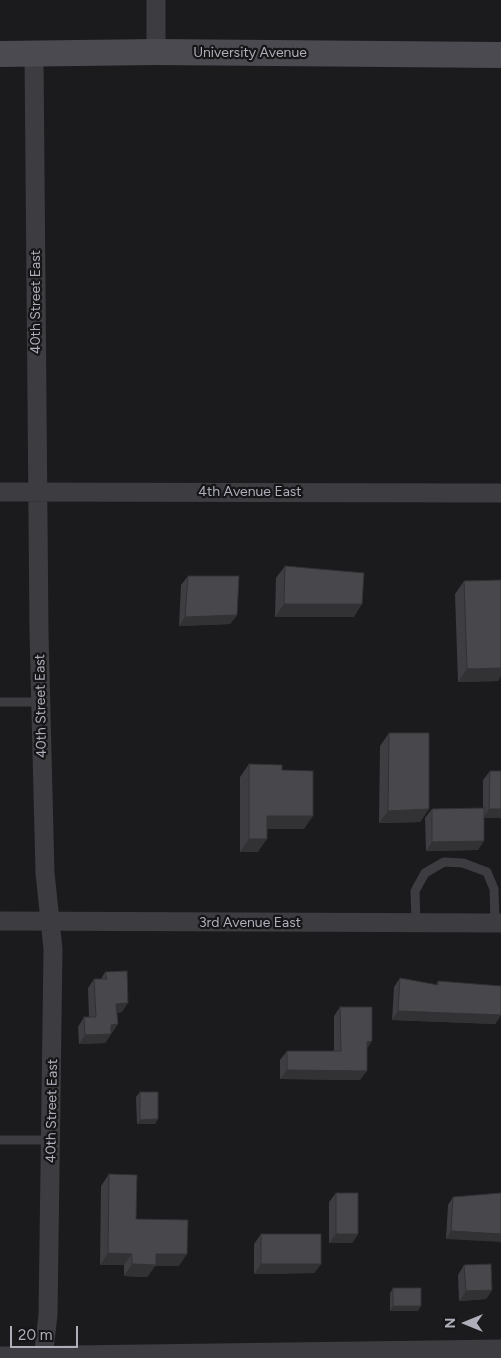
<!DOCTYPE html>
<html>
<head>
<meta charset="utf-8">
<style>
  body { margin:0 }
  #map { position:relative; width:501px; height:1358px; overflow:hidden; background:#1b1a1c; font-family:Figtree,sans-serif }
  canvas { display:block }
  .north { position:absolute; left:441px; top:1298px; width:50px; height:50px; -webkit-text-stroke:4px #161517; paint-order:stroke; rotate:270deg; font-size:14px; font-weight:700; line-height:20px; text-align:center; color:#aeafba }
  .north::after { content:''; display:block; margin:auto; width:18px; height:22px; background:#aeafba; clip-path:polygon(50% 0,100% 100%,50% 72%,0 100%) }
  .scale { position:absolute; left:10px; top:1326px; width:68px; height:22px; box-sizing:border-box; border:2px solid #aeafba; border-top:0; padding-left:6px; font-size:15px; line-height:18px; white-space:nowrap; color:#aeafba; -webkit-text-stroke:4px #161517; paint-order:stroke }
</style>
</head>
<body>
<div id="map">
<canvas width="501" height="1358"></canvas>
<div class="north">N</div>
<div class="scale">20 m</div>
</div>
<script>
const ctx = document.querySelector('canvas').getContext('2d');
ctx.lineJoin = 'round';
const poly = rows => new Path2D(rows.map(r => 'M' + r).join(''));
function stroke(path, color, width, dash) { ctx.strokeStyle = color; ctx.lineWidth = width; ctx.lineCap = dash ? 'butt' : 'round'; ctx.setLineDash(dash || []); ctx.stroke(path); }
function fill(path, color) { ctx.fillStyle = color; ctx.fill(path, 'evenodd'); }
function write(font, color, halo, rows, align = 'center') {
  ctx.font = font + ' Figtree,sans-serif'; ctx.lineWidth = 4.5; ctx.setLineDash([]); ctx.textBaseline = 'middle'; ctx.strokeStyle = halo; ctx.fillStyle = color; for (const [text, x, y, turn = 0] of rows) {
    ctx.save(); ctx.translate(x, y); ctx.rotate((+turn || 0) * Math.PI / 180); ctx.textAlign = isNaN(turn) ? turn : align; if (halo) ctx.strokeText(text, 0, 0); ctx.fillText(text, 0, 0); ctx.restore();
  }
}
const lane = poly([
  [0,702,41,702],
  [416,923,415,891,425,873,444,862,463,863,487,872,494,889,495,923],
  [0,1140,52,1140]
]);
const street = poly([
  [156,0,156,52],
  [34,54,39,633,45,873,53,949,48,1315,43,1358],
  [0,492,501,493],
  [0,921,501,923],
  [0,1356,501,1349]
]);
const secondary = poly([
  [0,54,156,52,501,55]
]);
const wall = poly([
  [285,566,354,617,275,617,276,578],
  [188,576,237,615,230,624,179,626,181,585],
  [501,580,501,676,498,681,458,682,455,594,464,581],
  [389,733,429,809,420,822,379,823,380,746],
  [249,764,282,770,304,829,267,829,258,852,240,852,240,777],
  [490,771,501,818,484,818,478,850,426,851,425,818,432,809,483,808,483,780],
  [105,972,122,1012,117,1013,118,1024,105,1043,79,1044,78,1027,84,1017,89,1017,88,988,94,979,101,979],
  [400,978,436,985,438,981,501,1015,495,1024,392,1020,394,987],
  [340,1007,367,1048,360,1080,280,1079,280,1060,287,1051,334,1051,334,1016],
  [140,1092,158,1119,155,1124,137,1124,136,1097],
  [109,1174,136,1219,179,1266,155,1266,147,1277,124,1276,124,1265,100,1265,101,1186],
  [336,1193,358,1234,352,1243,329,1243,329,1202],
  [501,1193,446,1239,448,1205,453,1197],
  [261,1234,321,1264,314,1273,254,1274,254,1244],
  [464,1265,492,1290,486,1299,459,1301,458,1275],
  [393,1288,418,1311,390,1311,390,1293]
]);
const shadedWall = poly([
  [284,604,362,604,354,617,275,617],
  [237,615,230,624,179,626,185,617],
  [501,668,501,676,498,681,458,682,467,669],
  [429,809,420,822,379,823,388,811],
  [489,809,501,809,501,818,483,818],
  [267,816,313,816,304,829,258,829],
  [249,839,267,839,258,852,240,852],
  [484,841,478,850,426,851,432,842],
  [128,1003,122,1012,110,1013,116,1004],
  [398,1011,501,1015,495,1024,392,1020],
  [118,1024,111,1033,111,1025],
  [111,1034,105,1043,79,1044,85,1035],
  [372,1041,366,1051,367,1042],
  [287,1070,367,1071,360,1080,280,1079],
  [158,1119,155,1124,137,1124,140,1120],
  [451,1231,501,1234,501,1242,446,1239],
  [336,1234,358,1234,352,1243,329,1243],
  [108,1253,132,1254,124,1265,100,1265],
  [156,1254,187,1254,179,1266,155,1266,147,1277,124,1276,132,1264],
  [261,1264,321,1264,314,1273,254,1274],
  [492,1290,486,1299,459,1301,466,1291],
  [393,1306,421,1306,418,1311,390,1311]
]);
const building = poly([
  [285,566,364,573,362,604,284,604,285,566],
  [188,576,239,576,237,615,185,617,188,576],
  [501,580,501,668,467,669,464,581,501,580],
  [389,733,429,733,429,809,388,811,389,733],
  [249,764,282,765,282,770,313,771,313,816,267,816,267,839,249,839,249,764],
  [490,771,501,771,501,809,489,809,490,771],
  [484,808,484,841,432,842,432,809,484,808],
  [127,971,128,1003,116,1004,118,1024,111,1025,111,1034,85,1035,84,1017,96,1017,94,979,107,979,105,972,127,971],
  [400,978,438,985,438,981,501,986,501,1015,398,1011,400,978],
  [340,1007,372,1007,372,1041,367,1042,367,1071,287,1070,287,1051,341,1051,340,1007],
  [140,1092,158,1092,158,1119,140,1120,140,1092],
  [109,1174,137,1175,136,1219,188,1220,187,1254,156,1254,156,1265,132,1264,132,1254,108,1253,109,1174],
  [336,1193,358,1193,358,1234,336,1234,336,1193],
  [501,1193,501,1234,451,1231,453,1197,501,1193],
  [261,1234,321,1234,321,1264,261,1264,261,1234],
  [491,1264,492,1290,466,1291,464,1265,491,1264],
  [393,1288,421,1288,421,1306,393,1306,393,1288]
]);
const streetNames = [
  ["University Avenue",250,53],
  ["40th Street East",36,302,-90],
  ["4th Avenue East",250,492],
  ["40th Street East",41,706,-91],
  ["3rd Avenue East",250,923],
  ["40th Street East",52,1111,-89]
];
stroke(lane, '#3c3c41', 9);
stroke(street, '#3c3c41', 19);
stroke(secondary, '#4a4a50', 26);
fill(wall, '#3e3d41');
fill(shadedWall, '#323235');
fill(building, '#48474c');
stroke(building, '#323235', 1);
write('14px', '#aeafba', '#161517', streetNames);
</script>
</body>
</html>
